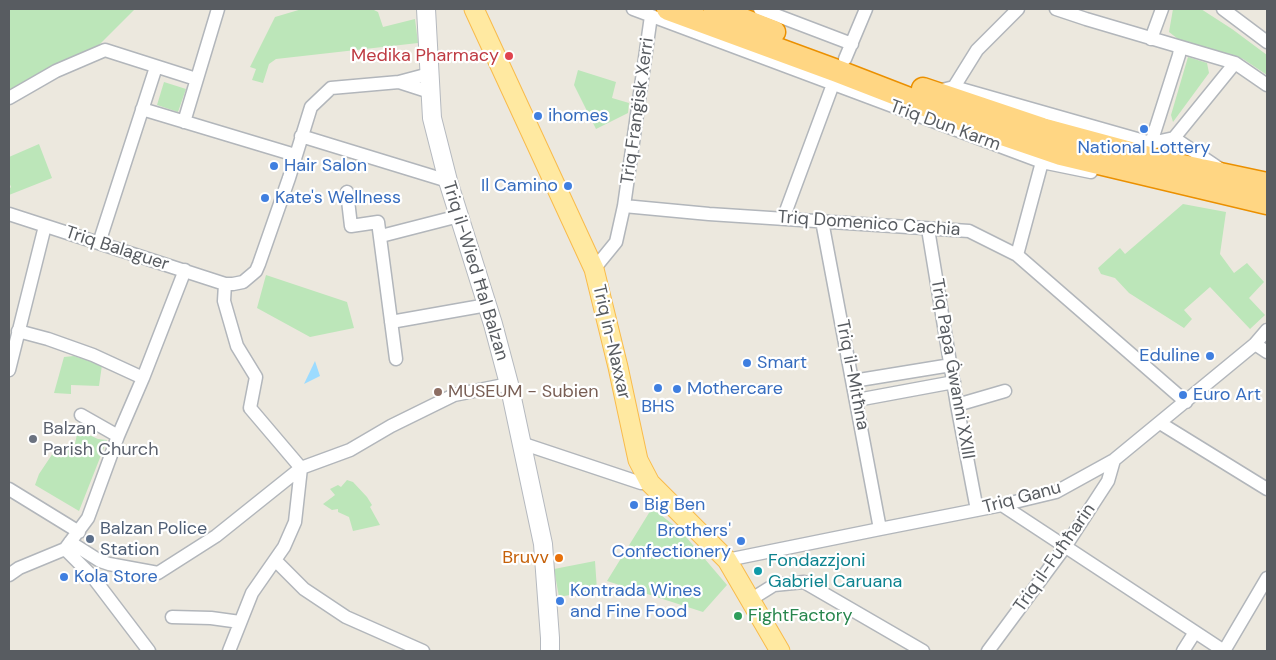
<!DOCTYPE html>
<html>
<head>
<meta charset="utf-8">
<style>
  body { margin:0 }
  #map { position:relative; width:1276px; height:660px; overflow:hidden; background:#ece8de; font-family:"DM Sans",sans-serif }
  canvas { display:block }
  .frame { position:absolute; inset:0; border:10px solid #585c61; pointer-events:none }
</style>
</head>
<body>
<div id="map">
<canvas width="1276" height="660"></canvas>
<div class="frame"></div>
</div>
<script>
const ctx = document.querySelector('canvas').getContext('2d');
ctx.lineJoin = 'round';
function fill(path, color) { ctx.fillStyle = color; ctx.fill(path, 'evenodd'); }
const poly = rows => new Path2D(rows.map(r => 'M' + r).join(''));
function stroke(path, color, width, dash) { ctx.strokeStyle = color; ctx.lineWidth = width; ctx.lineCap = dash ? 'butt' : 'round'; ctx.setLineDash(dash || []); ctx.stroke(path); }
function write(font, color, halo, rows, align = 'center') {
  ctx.font = font + ' "DM Sans",sans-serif'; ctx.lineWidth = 4.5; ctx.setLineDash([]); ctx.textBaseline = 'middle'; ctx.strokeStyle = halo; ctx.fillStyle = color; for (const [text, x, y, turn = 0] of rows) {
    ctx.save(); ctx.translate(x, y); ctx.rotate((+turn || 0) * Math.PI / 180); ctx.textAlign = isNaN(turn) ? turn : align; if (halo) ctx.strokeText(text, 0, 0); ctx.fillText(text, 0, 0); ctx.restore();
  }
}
const green = poly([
  [9,9,135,9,97,47,9,93],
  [302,9,372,9,378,12,383,27,415,19,418,43,276,59,269,64,263,83,252,80,256,69,250,67,275,17],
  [1173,9,1201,9,1232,29,1267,55,1267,75,1243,59,1178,39,1169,32],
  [1188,57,1207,63,1209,73,1173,122,1171,115],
  [578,70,616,82,612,98,629,103,628,113,596,129,574,85],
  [164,82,186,89,178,112,157,105],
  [39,144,52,178,9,195,9,189,11,187,9,182,9,157],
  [1183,204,1226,212,1220,254,1234,273,1247,263,1264,282,1249,298,1265,315,1250,329,1210,287,1184,310,1192,319,1184,328,1129,293,1115,278,1101,274,1098,268,1120,248,1125,254],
  [266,275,347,302,354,328,310,337,257,308],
  [74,356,102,365,99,386,71,385,71,394,54,393,64,357],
  [78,430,98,439,107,440,79,511,35,485,39,474,53,453,57,444,74,448],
  [347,480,353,482,367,497,372,505,370,507,380,525,353,531,349,517,338,512,338,509,332,510,323,504,335,495,330,489,338,485,341,487],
  [652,508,681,531,727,585,703,612,607,581],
  [595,561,597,590,559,597,554,569]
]);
const water = poly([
  [315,361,320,376,304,384]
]);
const street = poly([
  [633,9,1042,162,1091,172],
  [760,9,852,44],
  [1056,9,1086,19,1235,63,1267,85],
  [1223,9,1267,42],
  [1151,39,1162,9],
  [845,59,866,9],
  [399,82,430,92],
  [954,87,977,50,1018,9],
  [938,91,954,87,1151,143,1174,138,1220,169],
  [9,98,56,71,105,50,196,79],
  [142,109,295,155],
  [184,122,218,9],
  [301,136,448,181],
  [1174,138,1235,63],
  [1151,143,1179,55,1180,48],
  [347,192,351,226,378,222,396,359],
  [624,206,709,214,969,231,1017,255,1186,402],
  [9,214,225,284,233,284,243,282,256,271,259,264,289,178,311,107,331,88,399,82,429,74],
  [783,219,836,76],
  [822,221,880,529],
  [928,229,957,405,977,510],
  [381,236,459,216],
  [99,243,156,67],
  [1017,255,1042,162],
  [594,269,616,242,624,206,651,16],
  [225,284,224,301,237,346,256,377,250,408,301,468,295,522,284,547,252,593,229,651],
  [391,322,487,305],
  [18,331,48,339,93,355,143,378],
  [1255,344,1267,352],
  [9,370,45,226],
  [853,381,951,365],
  [857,400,954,382],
  [957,405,1005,391],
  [81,415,118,436],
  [1160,423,1267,489],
  [521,443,641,483,650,483],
  [9,489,79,532],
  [1002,505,1224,651],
  [70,542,100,561,109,564,158,573,216,536,301,468,350,450,391,426,454,395,509,384],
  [65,549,92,576,149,651],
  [727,560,880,529,1002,505,1056,492,1114,460,1255,344,1267,330],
  [276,561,304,589,346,617,423,651],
  [9,575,19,568,65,549,88,518,118,436,143,378,185,270],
  [750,600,774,585,804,582,923,651],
  [172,617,211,618,240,622],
  [988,651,1065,547,1108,481,1114,460],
  [1183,651,1195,632],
  [1224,651,1267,578]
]);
const secondary = poly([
  [426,9,432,118,448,181,493,324,509,384,543,544,550,638,550,651]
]);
const primary = poly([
  [474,9,594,269,618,367,638,460,650,483,727,560,780,651]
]);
const highway = poly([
  [668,9,837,71,979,126,1061,154,1267,203],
  [715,9,774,32],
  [923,89,1042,129,1168,163,1267,184]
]);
const markers = [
  [509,56,5,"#e0444e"],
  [538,116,5,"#3f7fe0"],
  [1144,129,5,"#3f7fe0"],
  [274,166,5,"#3f7fe0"],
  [568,186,5,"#3f7fe0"],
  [265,198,5,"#3f7fe0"],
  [1210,356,5,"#3f7fe0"],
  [747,363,5,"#3f7fe0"],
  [658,388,5,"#3f7fe0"],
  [677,389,5,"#3f7fe0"],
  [438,392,5,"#8d6e63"],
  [1183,395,5,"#3f7fe0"],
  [33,439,5,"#6b7280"],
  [634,505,5,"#3f7fe0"],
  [90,539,5,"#5c6f8a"],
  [741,541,5,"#3f7fe0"],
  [559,558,5,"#e8710a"],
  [758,571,5,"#0f9aa8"],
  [64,577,5,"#3f7fe0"],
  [560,601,5,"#3f7fe0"],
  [738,616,5,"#2e9e5b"]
];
const healthNames = [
  ["Medika Pharmacy",499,56]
];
const streetNames = [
  ["Triq Franġisk Xerri",638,111,-82],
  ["Triq Dun Karm",945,126,20],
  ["Triq Domenico Cachia",869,224,4],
  ["Triq Balaguer",117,249,18],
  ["Triq il-Wied Ħal Balzan",475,271,73],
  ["Triq in-Naxxar",611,342,77],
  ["Triq Papa Ġwanni XXIII",952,369,80],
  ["Triq il-Mitħna",852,375,79],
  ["Triq Ganu",1022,498,-15],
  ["Triq il-Fuħħarin",1055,558,-55]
];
const shopNames = [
  ["ihomes",548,116],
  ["National Lottery",1144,148,"center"],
  ["Hair Salon",284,166],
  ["Il Camino",558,186,"right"],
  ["Kate's Wellness",275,198],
  ["Eduline",1200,356,"right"],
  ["Smart",757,363],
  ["Mothercare",687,389],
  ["Euro Art",1193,395],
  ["BHS",658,407,"center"],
  ["Big Ben",644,505],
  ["Brothers'",731,531,"right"],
  ["Confectionery",731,552,"right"],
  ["Kola Store",74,577],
  ["Kontrada Wines",570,591],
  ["and Fine Food",570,612]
];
const educationNames = [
  ["MUSEUM - Subien",448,392]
];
const worshipNames = [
  ["Balzan",43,429],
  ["Parish Church",43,450]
];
const serviceNames = [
  ["Balzan Police",100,529],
  ["Station",100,550]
];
const foodNames = [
  ["Bruvv",549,558]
];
const cultureNames = [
  ["Fondazzjoni",768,561],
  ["Gabriel Caruana",768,582]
];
const leisureNames = [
  ["FightFactory",748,616]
];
fill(green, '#bce6b9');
fill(water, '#9cdbff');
stroke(street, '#b2b6bb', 15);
stroke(secondary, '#b5b9bf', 20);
stroke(primary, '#f9bb4b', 21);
stroke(highway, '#eb9000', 25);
stroke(street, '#fff', 12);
stroke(secondary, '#fff', 18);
stroke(primary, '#ffe9a1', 19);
stroke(highway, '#ffd683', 22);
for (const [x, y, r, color] of markers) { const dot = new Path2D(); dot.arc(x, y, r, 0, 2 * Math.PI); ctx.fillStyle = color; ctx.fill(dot); stroke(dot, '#fff', 2); }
write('18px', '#be3a42', '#fff', healthNames, 'right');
write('18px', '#585c61', '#fff', streetNames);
write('18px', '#366cbe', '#fff', shopNames, 'left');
write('18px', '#785e54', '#fff', educationNames, 'left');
write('18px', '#5b616d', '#fff', worshipNames, 'left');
write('18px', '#4e5e75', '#fff', serviceNames, 'left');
write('18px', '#c56008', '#fff', foodNames, 'right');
write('18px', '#0d838f', '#fff', cultureNames, 'left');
write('18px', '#27864d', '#fff', leisureNames, 'left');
</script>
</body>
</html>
